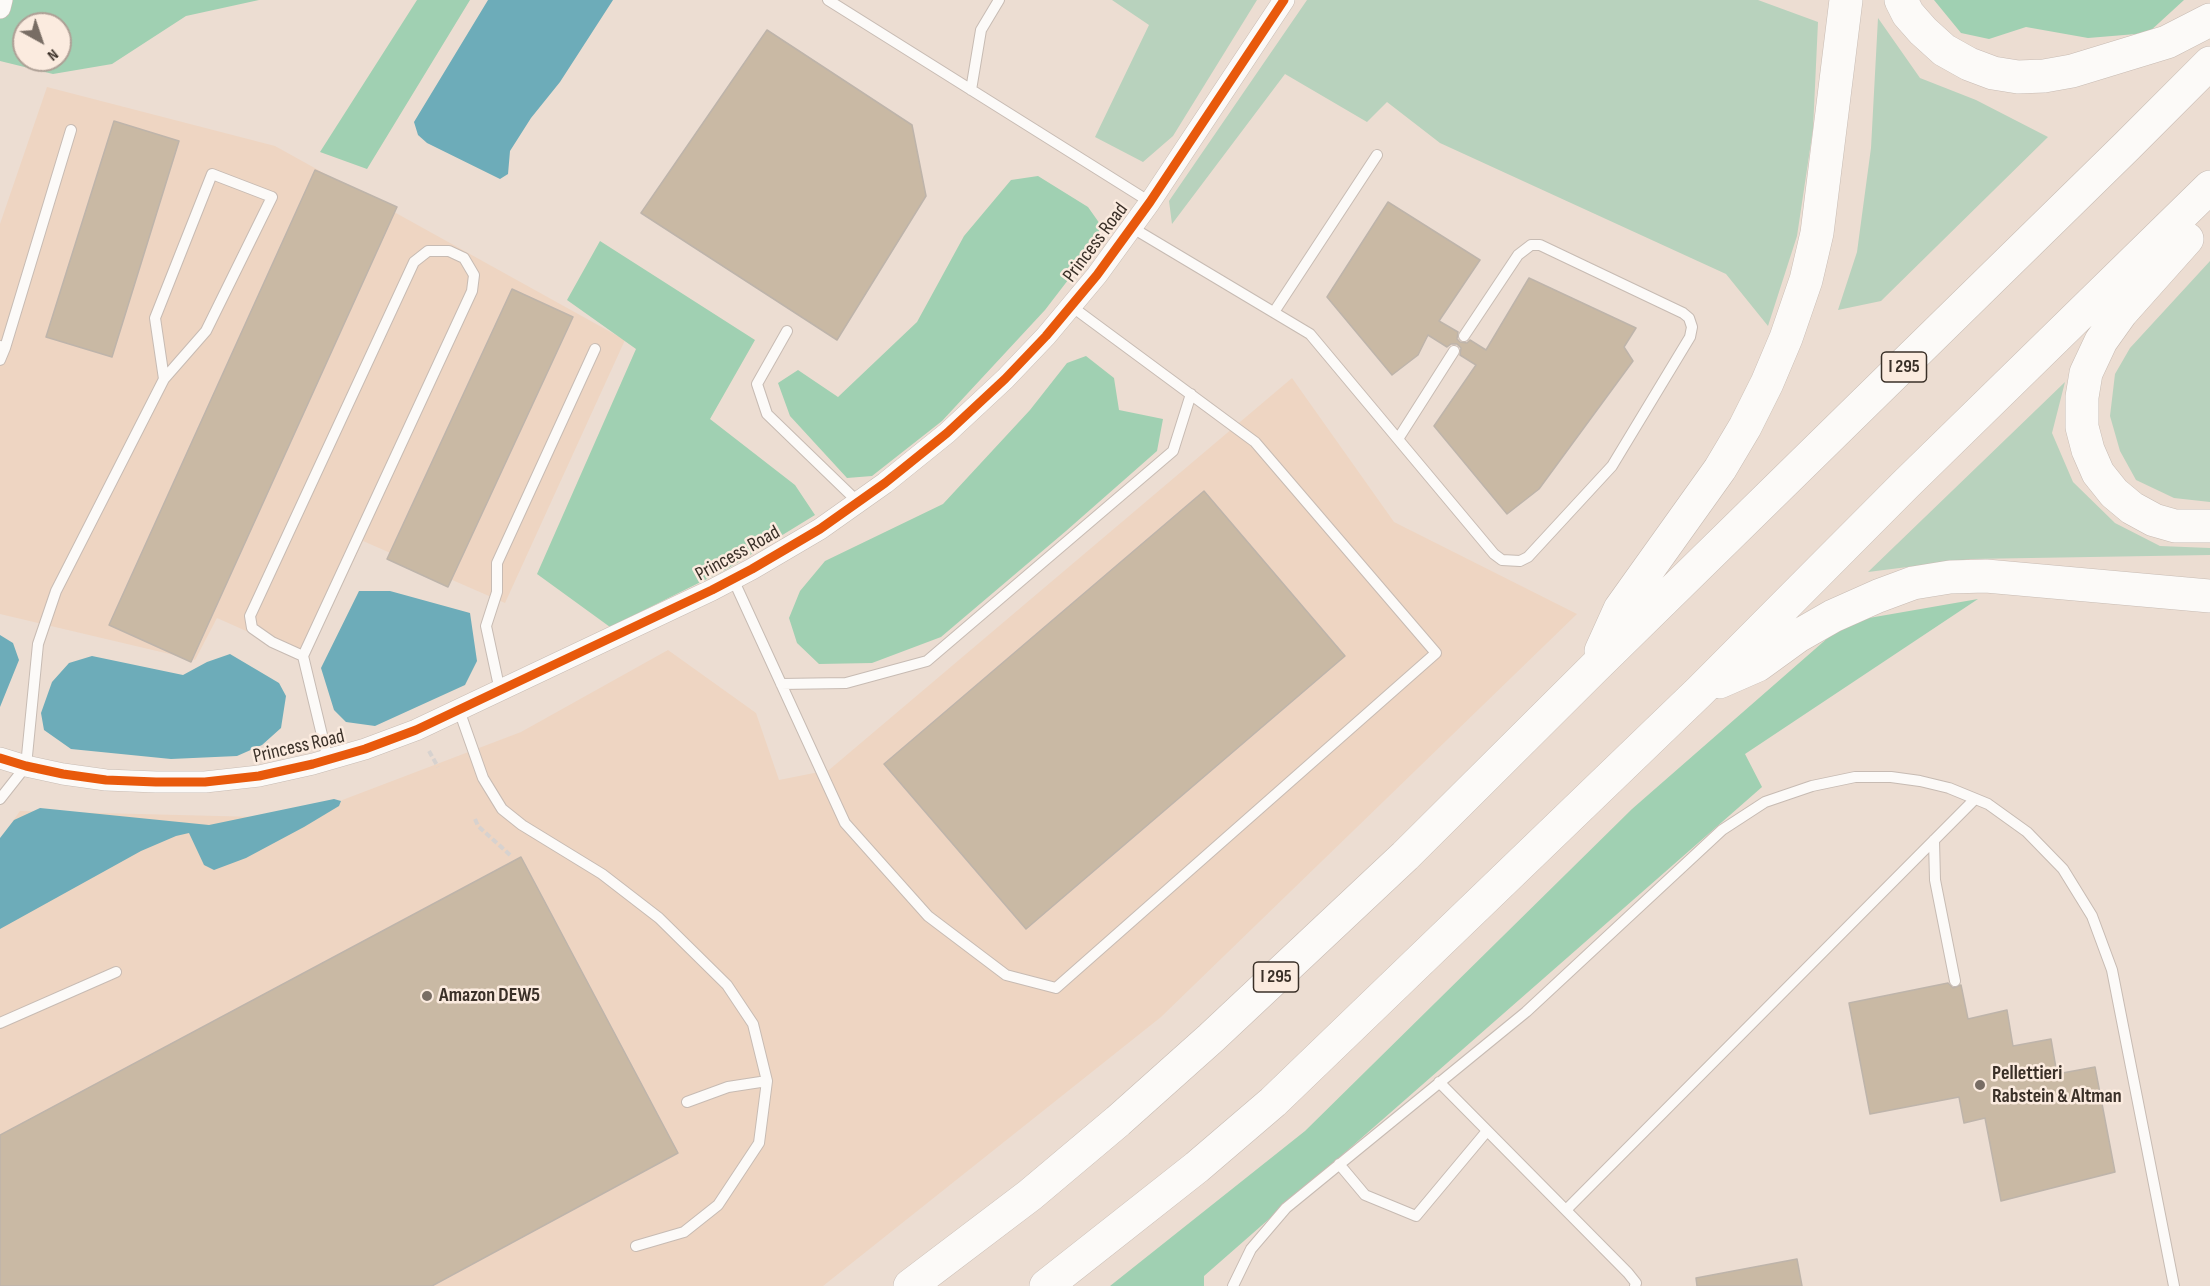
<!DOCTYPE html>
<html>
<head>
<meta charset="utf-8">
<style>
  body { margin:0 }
  #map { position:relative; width:2210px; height:1286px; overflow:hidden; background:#ecddd2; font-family:"Sofia Sans Condensed",sans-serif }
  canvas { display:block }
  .north { position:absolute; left:12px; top:12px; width:60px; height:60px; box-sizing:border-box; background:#fbebdf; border:2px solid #aea096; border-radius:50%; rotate:140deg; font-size:16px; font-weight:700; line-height:24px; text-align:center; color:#3a3028 }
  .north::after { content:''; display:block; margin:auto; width:21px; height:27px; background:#786d64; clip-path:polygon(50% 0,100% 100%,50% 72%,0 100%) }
</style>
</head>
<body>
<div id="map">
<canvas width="2210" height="1286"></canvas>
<div class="north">N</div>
</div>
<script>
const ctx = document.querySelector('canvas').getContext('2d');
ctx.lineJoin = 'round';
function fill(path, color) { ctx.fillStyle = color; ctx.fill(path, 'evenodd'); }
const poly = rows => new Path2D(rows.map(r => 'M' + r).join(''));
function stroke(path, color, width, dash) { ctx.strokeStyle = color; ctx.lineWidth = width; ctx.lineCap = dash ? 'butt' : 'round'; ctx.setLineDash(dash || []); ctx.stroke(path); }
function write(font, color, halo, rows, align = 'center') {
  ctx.font = font + ' "Sofia Sans Condensed",sans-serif'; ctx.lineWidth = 5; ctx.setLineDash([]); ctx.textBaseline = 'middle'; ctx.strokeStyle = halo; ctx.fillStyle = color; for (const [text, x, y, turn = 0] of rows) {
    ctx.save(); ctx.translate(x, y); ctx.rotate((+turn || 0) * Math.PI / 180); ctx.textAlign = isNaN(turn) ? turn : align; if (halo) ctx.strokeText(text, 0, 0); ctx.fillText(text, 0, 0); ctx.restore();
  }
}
const built = poly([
  [47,87,275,146,625,340,505,603,363,541,307,658,217,618,195,660,0,614,0,224],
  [1292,378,1394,522,1577,614,1161,1017,823,1286,0,1286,0,839,20,811,258,817,324,807,521,732,668,650,756,713,779,780,829,770]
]);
const green = poly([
  [1112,0,1257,0,1173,136,1143,162,1095,137,1149,25],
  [1307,0,1758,0,1818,22,1813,129,1797,236,1768,326,1726,274,1440,143,1387,102,1367,122,1285,74,1172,224,1169,201],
  [1878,18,1920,78,1976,100,2048,137,1881,301,1838,310,1857,252,1871,148],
  [2210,261,2210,502,2174,498,2136,480,2120,451,2110,416,2115,374,2130,348],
  [2065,382,2052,433,2073,482,2115,523,2160,546,2210,548,2210,555,1971,559,1868,572]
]);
const forest = poly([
  [0,0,259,0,186,16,112,64,53,74,0,61],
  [24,24,60,24,60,60,24,60],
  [417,0,470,0,367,169,320,152],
  [1934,0,2184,0,2148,33,2088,38,2026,27,1989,39,1961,33],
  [1038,176,1088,207,1100,224,1098,241,1045,310,942,421,872,476,847,478,790,416,778,383,798,370,838,397,917,322,964,236,1011,180],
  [600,241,755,340,710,419,795,485,815,515,727,569,610,627,537,574,636,349,567,300],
  [1086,356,1114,378,1119,410,1163,419,1157,451,1066,531,941,637,872,663,819,664,797,643,789,618,800,591,825,561,943,504,1030,410,1067,363],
  [1978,599,1745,754,1762,787,1204,1276,1204,1286,1110,1286,1305,1131,1632,809,1846,622]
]);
const water = poly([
  [488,0,613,0,560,82,531,118,510,151,508,174,500,179,427,143,418,135,414,122],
  [359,591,390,591,470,613,477,661,465,685,375,726,346,722,334,710,321,668],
  [0,635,13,643,19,660,0,707],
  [230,654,279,683,286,696,281,728,262,745,237,756,171,759,71,749,44,730,41,713,52,682,69,663,92,656,183,675,207,662],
  [334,799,341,801,339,806,304,827,246,858,214,870,204,865,189,833,176,836,141,851,0,929,0,838,14,820,40,808,209,825]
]);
const building = poly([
  [767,30,912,125,926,196,837,340,641,213,767,30],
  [114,121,179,141,112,357,46,337,114,121],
  [315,170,397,207,191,662,109,625,315,170],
  [1388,202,1480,260,1439,321,1458,332,1457,339,1460,342,1467,343,1470,340,1486,350,1529,278,1636,328,1624,347,1633,361,1539,489,1507,514,1434,426,1476,365,1460,355,1461,348,1457,344,1451,344,1447,347,1428,335,1418,355,1392,375,1327,297,1388,202],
  [512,289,573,317,448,587,387,559,512,289],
  [1204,491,1345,656,1026,929,884,764,1204,491],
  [521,857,678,1153,432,1286,0,1286,0,1135,521,857],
  [1948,983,1953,988,1961,985,1968,1019,2007,1010,2013,1046,2051,1039,2057,1074,2095,1067,2115,1172,2001,1201,1985,1118,1964,1123,1959,1097,1870,1114,1849,1003,1948,983],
  [1797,1259,1802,1286,1697,1286,1696,1278,1797,1259]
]);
const path = poly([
  [429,751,438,767],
  [475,819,478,826,510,855]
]);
const service = poly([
  [828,0,1150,202],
  [971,90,981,30,999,0],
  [1131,227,1310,334,1494,554,1502,560,1520,561,1528,557,1612,466,1690,337,1692,327,1689,318,1683,313,1540,245,1531,245,1518,255,1464,336],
  [1274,312,1377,155],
  [787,331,757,384,767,414,858,502],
  [0,346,5,348,71,130],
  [0,360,5,348],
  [1398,439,1454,351],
  [733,579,845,823,928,916,1006,975,1056,988,1436,653,1255,442,1071,306],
  [303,656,472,291,474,275,464,258,449,251,428,251,414,262,250,616,252,628,272,642,303,656,328,760],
  [781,684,846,683,927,661,1173,451,1191,394],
  [500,691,486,626,497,592,497,563,595,349],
  [459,710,483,778,502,809,522,825,602,874,659,918,727,985,753,1024,767,1081,759,1143,718,1205,684,1232,636,1246],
  [0,799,26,766,38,644,56,591,164,379,206,331,272,197,212,174,155,318,164,379],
  [1934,840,1935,880,1955,981],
  [0,1023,116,972],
  [1439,1082,1628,1273,1636,1283,1635,1286],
  [687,1102,728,1087,767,1081],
  [1339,1164,1365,1195,1416,1216,1487,1131],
  [1566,1210,1975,799],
  [1233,1286,1251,1249,1286,1208,1526,1012,1722,830,1765,802,1812,786,1855,777,1891,777,1920,781,1949,788,1988,804,2027,832,2063,869,2092,916,2112,970,2174,1286]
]);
const minor = poly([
  [0,8,2,0],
  [0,758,26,766,63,774,106,780,156,782,205,782,259,776,313,764,365,749,416,730,712,590,752,569,820,529,885,483,947,433,1005,379,1046,336,1097,275,1150,202,1284,0]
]);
const motorway = poly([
  [1901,0,1908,14,1923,31,1944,50,1969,64,1993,73,2018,77,2044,76,2072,71,2167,42,2210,20],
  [2187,239,2121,313,2101,341,2086,373,2082,397,2082,427,2088,450,2098,473,2114,493,2132,508,2154,520,2175,526,2210,526],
  [1601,651,1620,609,1720,469,1745,427,1767,383,1786,338,1806,280,1817,233,1846,0],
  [1719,682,1758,665,1798,636,1833,616,1878,596,1913,583,1950,577,1986,576,2210,596],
  [910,1286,1030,1195,1118,1121,1211,1038,1405,856,1594,668,2127,146,2210,63],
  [1046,1286,1197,1167,1273,1102,1700,691,1905,485,2210,187]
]);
const cycleway = poly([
  [0,758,26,766,63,774,106,780,156,782,205,782,259,776,313,764,365,749,416,730,712,590,752,569,820,529,885,483,947,433,1005,379,1046,336,1097,275,1150,202,1284,0]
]);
const markers = [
  [427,996,6,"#786d64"],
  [1980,1085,6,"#786d64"]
];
const shields = [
  [1904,367,45],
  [1276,977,45]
];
const shieldNames = [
  ["I 295",1904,367],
  ["I 295",1276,977]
];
const streetNames = [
  ["Princess Road",1096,243,-53],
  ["Princess Road",738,554,-29],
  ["Princess Road",299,747,-13]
];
const poiNames = [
  ["Amazon DEW5",439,996],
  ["Pellettieri",1992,1074],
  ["Rabstein & Altman",1992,1097]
];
fill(built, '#eed5c2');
fill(green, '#b8d2bd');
fill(forest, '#a0d0b2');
fill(water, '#6dacb9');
fill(building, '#c9b9a4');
stroke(building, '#beb4aa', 1.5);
stroke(service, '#c7bbb3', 12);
stroke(minor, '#c7bbb3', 22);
stroke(motorway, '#c7bbb3', 34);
stroke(path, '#d7d2cf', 4, [6, 3]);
stroke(service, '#fcfaf8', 10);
stroke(minor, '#fcfaf8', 21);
stroke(motorway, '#fcfaf8', 33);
stroke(cycleway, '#e8590c', 9);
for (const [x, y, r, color] of markers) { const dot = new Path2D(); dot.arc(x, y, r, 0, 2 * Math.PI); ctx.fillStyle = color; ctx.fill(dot); stroke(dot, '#fbebdf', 2); }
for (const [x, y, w] of shields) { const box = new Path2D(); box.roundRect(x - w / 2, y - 15, w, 30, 4.5); ctx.fillStyle = '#fbebdf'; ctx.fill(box); stroke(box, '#3a3028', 1.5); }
write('bold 18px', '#3a3028', null, shieldNames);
write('20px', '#3a3028', '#fbebdf', streetNames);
write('bold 20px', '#3a3028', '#fbebdf', poiNames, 'left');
</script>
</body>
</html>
